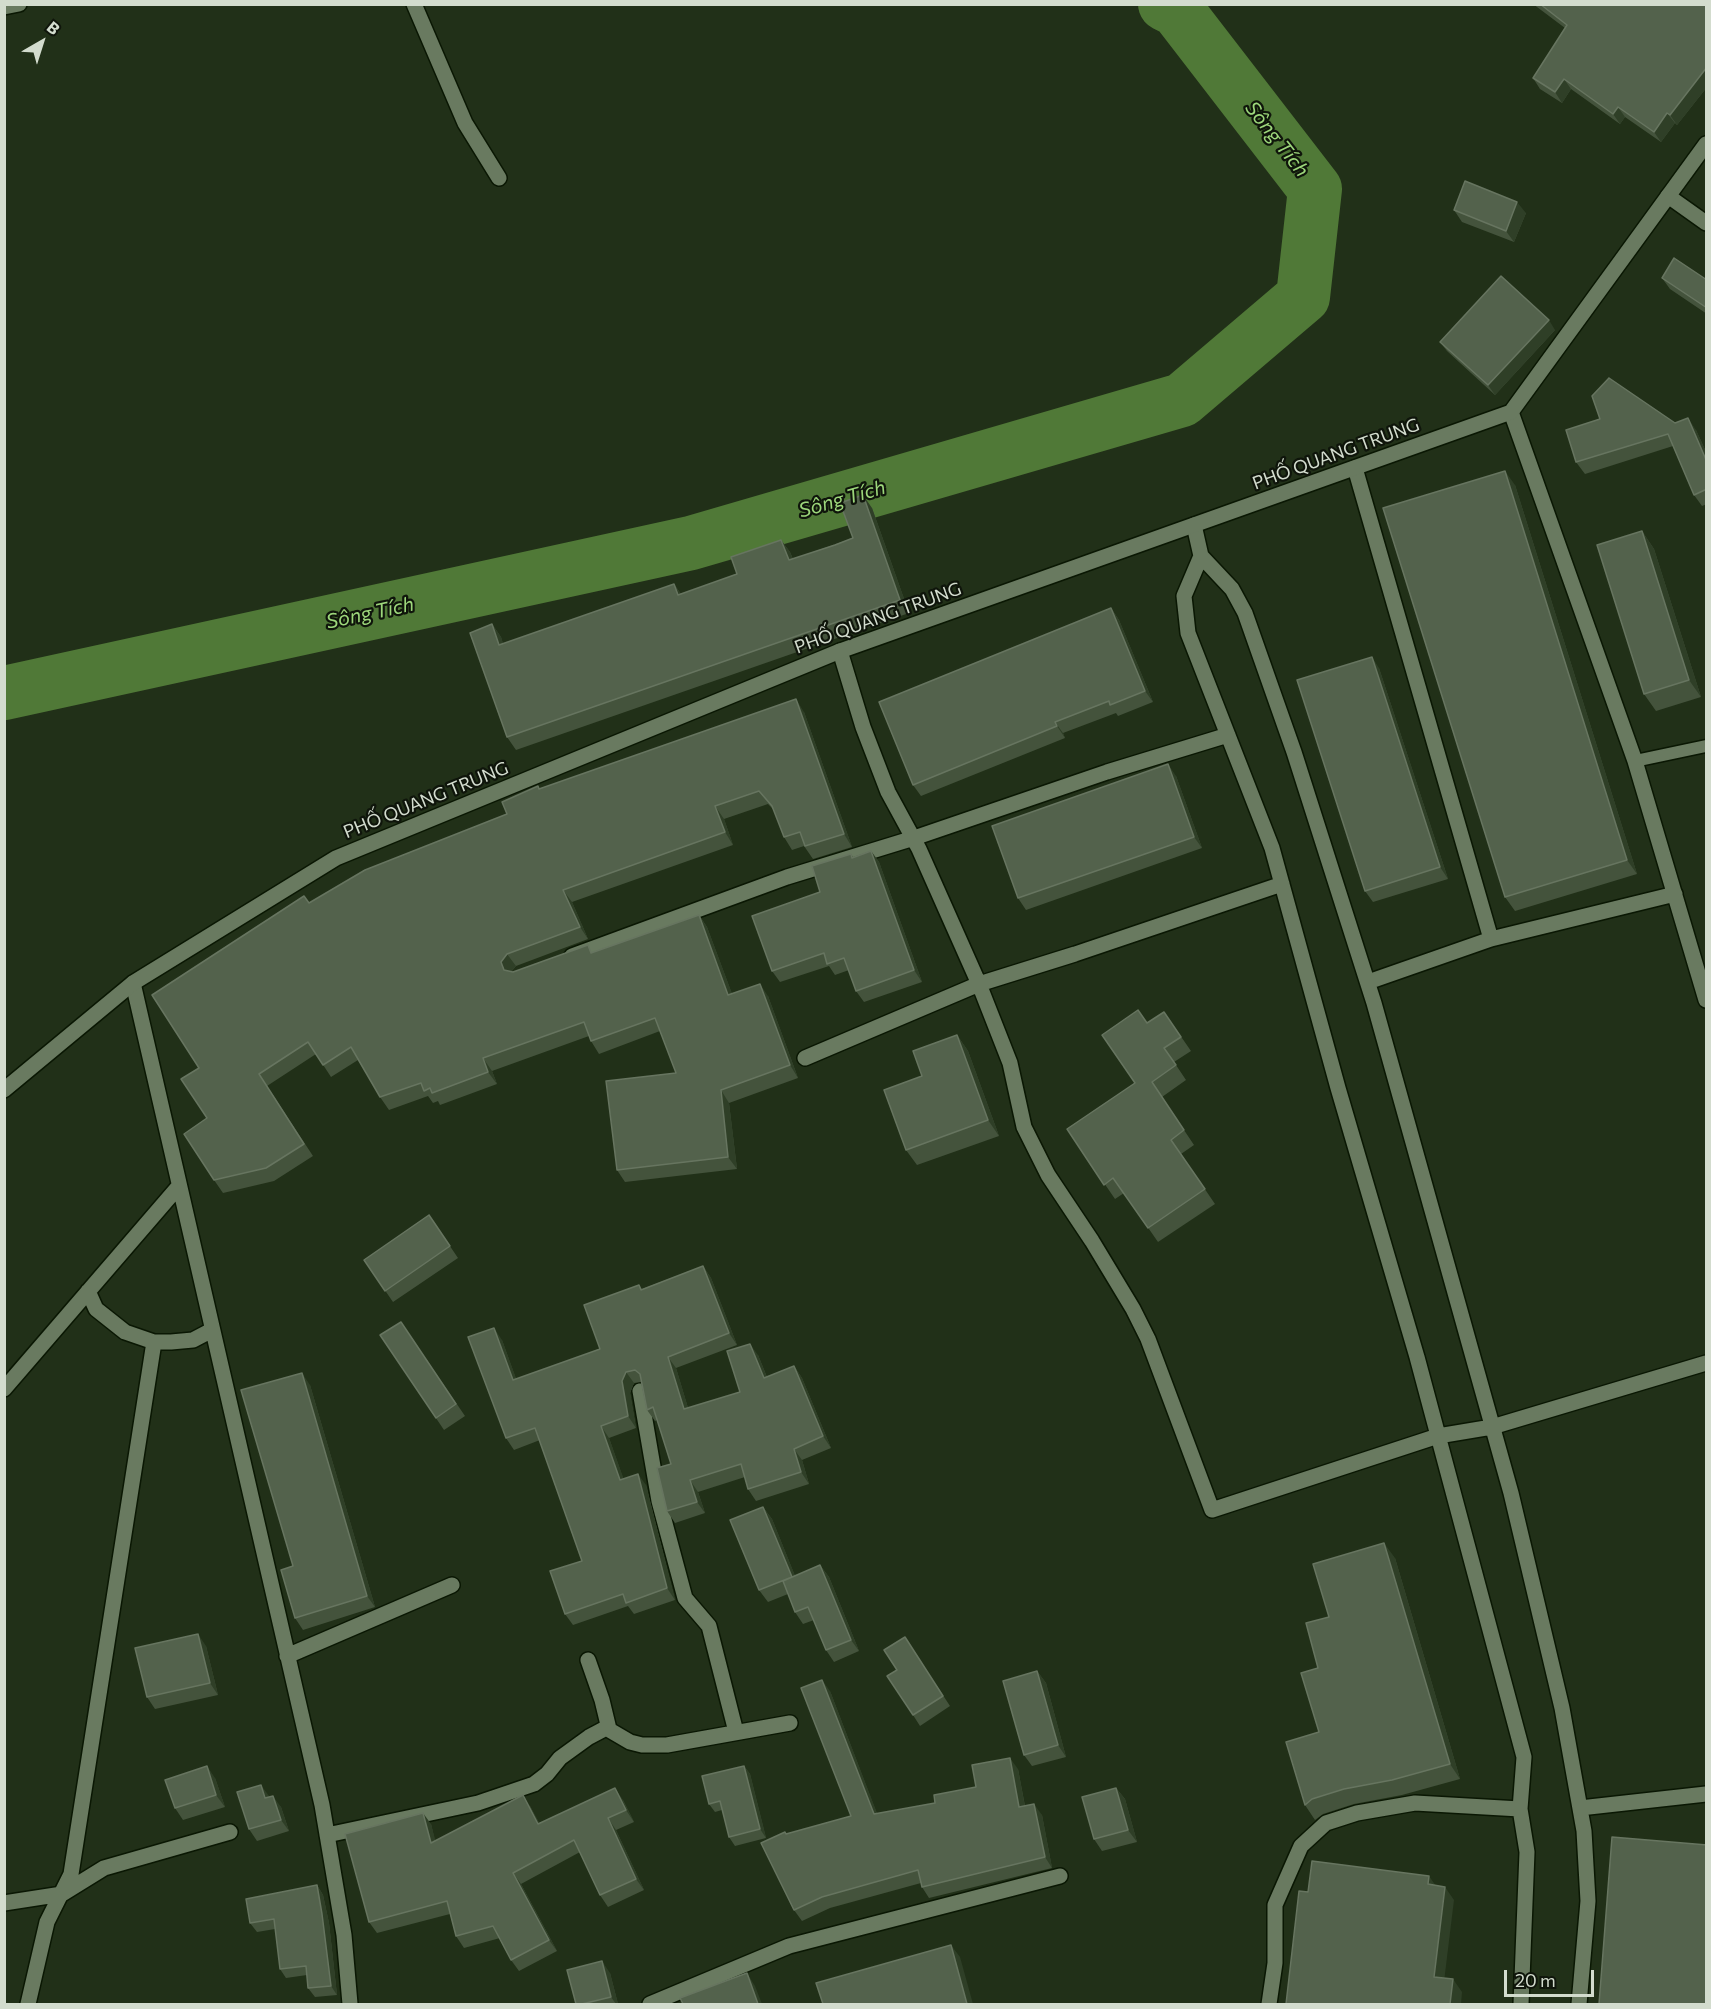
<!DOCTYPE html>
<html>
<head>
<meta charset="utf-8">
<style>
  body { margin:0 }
  #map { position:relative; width:1711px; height:2009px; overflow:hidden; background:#213018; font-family:Commissioner,sans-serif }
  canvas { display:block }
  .frame { position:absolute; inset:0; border:6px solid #d3dcce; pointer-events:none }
  .north { position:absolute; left:12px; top:12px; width:60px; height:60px; -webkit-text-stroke:4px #0f150b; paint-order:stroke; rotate:39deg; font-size:16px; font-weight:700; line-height:24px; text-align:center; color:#d3dcce }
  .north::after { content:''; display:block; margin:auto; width:21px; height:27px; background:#d3dcce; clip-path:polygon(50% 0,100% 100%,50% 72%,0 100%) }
  .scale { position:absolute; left:1504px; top:1970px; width:90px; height:27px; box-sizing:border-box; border:3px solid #d3dcce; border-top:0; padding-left:8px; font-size:18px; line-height:21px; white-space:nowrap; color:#d3dcce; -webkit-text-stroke:4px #0f150b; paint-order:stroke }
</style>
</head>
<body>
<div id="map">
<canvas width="1711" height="2009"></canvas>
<div class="frame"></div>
<div class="north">B</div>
<div class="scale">20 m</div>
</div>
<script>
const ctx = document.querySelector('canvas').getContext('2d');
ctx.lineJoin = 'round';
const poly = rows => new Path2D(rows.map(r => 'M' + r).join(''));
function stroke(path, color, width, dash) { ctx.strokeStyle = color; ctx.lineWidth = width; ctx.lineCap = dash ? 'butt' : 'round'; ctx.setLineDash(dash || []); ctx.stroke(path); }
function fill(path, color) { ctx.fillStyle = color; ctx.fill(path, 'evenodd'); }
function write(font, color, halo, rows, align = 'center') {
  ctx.font = font + ' Commissioner,sans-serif'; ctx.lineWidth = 4.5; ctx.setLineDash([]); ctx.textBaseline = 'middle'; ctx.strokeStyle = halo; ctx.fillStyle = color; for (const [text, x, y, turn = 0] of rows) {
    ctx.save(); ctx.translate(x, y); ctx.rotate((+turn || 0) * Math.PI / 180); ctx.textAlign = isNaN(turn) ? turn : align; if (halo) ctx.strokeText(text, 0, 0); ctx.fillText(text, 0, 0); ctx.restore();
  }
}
const river = poly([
  [4,693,691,543,1182,400,1303,297,1315,189,1177,10,1165,4]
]);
const service = poly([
  [1635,761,1706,746]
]);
const minor = poly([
  [414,4,465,123,499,178],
  [4,7,19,4],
  [1668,196,1706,223],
  [1511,412,1635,761,1706,1000],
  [1355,468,1491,939],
  [1194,525,1201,556,1232,589,1245,613,1294,752,1374,1003,1511,1493,1562,1708,1584,1831,1588,1901,1579,2004],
  [1201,556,1184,596,1188,633,1272,848,1338,1088,1417,1357,1524,1757,1520,1809,1527,1852,1521,2004],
  [840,651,863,727,888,792,919,849,979,984,1010,1063,1024,1127,1048,1175,1092,1241,1133,1309,1148,1339,1212,1510,1438,1436,1492,1427,1706,1363],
  [572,956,787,877,914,838,1107,772,1228,735],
  [1368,982,1491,939,1675,894],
  [133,983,322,1805,344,1935,350,2004],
  [805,1058,979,984,1075,954,1282,884],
  [88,1291,96,1309,125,1332,154,1342,171,1342,193,1340,212,1330],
  [4,1389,179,1186],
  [640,1391,659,1501,685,1598,709,1626,736,1732],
  [287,1656,452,1585],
  [588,1660,602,1700,609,1729],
  [1580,1808,1706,1794],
  [327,1835,478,1803,534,1784,547,1774,560,1758,589,1737,606,1728,630,1742,642,1745,667,1745,790,1723],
  [4,1903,62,1894,104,1868,230,1832],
  [28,2004,47,1922,71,1874,154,1342],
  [650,2004,789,1946,1060,1876],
  [1269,2004,1275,1963,1275,1905,1301,1846,1326,1823,1357,1813,1415,1803,1520,1809]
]);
const tertiary = poly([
  [4,1090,133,983,336,858,840,651,1511,412,1706,144]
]);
const wall = poly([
  [1533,4,1707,4,1707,87,1677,125,1675,123,1661,142,1625,117,1620,124,1571,89,1562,103,1540,89,1533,78,1565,28],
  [1454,210,1526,213,1514,242,1462,222],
  [1662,278,1707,280,1707,314,1670,289],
  [1555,330,1495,395,1447,351,1440,342],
  [1675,423,1696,430,1707,454,1707,504,1702,506,1694,495,1673,446,1585,474,1576,462],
  [1515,485,1637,874,1515,911,1505,897],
  [872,508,909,613,516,750,507,737,492,624,501,637,503,644,674,584,681,594,737,574,781,540,790,552,793,559,853,538],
  [1642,531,1654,549,1701,697,1656,711,1644,694],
  [1111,608,1119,620,1153,702,1118,716,1116,713,1063,733,1065,738,921,796,913,785],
  [1379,668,1448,879,1373,902,1365,891],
  [804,712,852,847,813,859,804,846,792,850,784,837,774,810,768,804,724,819,733,845,572,902,588,939,516,966,511,972,513,972,593,953,699,915,707,927,732,994,768,996,798,1078,729,1103,737,1169,625,1182,617,1170,676,1073,660,1031,599,1054,591,1041,589,1036,492,1071,497,1084,440,1105,438,1101,433,1103,428,1096,389,1110,380,1097,358,1060,331,1077,316,1054,267,1086,313,1156,274,1181,223,1193,214,1180,207,1118,199,1068,309,903,507,814,539,789],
  [1176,776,1202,848,1026,910,1018,898],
  [871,851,879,862,922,982,864,1002,856,991,849,970,835,975,829,966,780,982,772,971,820,892,851,854,853,857],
  [1164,1012,1191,1051,1174,1062,1186,1080,1162,1097,1194,1145,1181,1154,1215,1204,1158,1242,1124,1193,1115,1199,1067,1129,1135,1083,1147,1023],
  [957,1035,968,1051,999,1136,917,1165,906,1150,922,1076],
  [429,1215,458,1258,393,1302,364,1260],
  [703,1266,711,1278,737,1345,676,1368,688,1408,740,1392,758,1355,767,1377,794,1366,802,1378,831,1448,802,1460,809,1484,756,1501,748,1489,745,1477,698,1492,705,1513,675,1523,667,1511,671,1464,657,1420,655,1421,647,1410,641,1382,634,1383,630,1393,636,1428,609,1438,623,1478,646,1485,675,1600,634,1614,628,1606,573,1625,565,1614,582,1561,540,1440,514,1450,506,1438,502,1340,516,1379,600,1349,639,1285,642,1289],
  [401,1322,465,1416,444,1430,380,1335],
  [310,1385,375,1607,303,1630,295,1618,293,1566],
  [763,1507,772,1519,795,1576,820,1565,829,1577,859,1651,834,1662,826,1650,814,1620,803,1624,795,1612,788,1594,768,1602,759,1590],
  [1395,1558,1460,1779,1402,1795,1354,1804,1323,1814,1315,1820,1305,1805,1319,1732,1318,1668,1329,1617],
  [905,1637,950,1706,920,1726,913,1715],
  [206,1646,218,1695,155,1709,147,1697],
  [1037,1671,1046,1683,1066,1757,1032,1766,1024,1755],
  [830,1691,877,1814,935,1803,976,1787,1018,1769,1025,1806,1042,1815,1052,1868,929,1898,922,1887,921,1883,830,1908,802,1921,794,1910,787,1834,851,1816],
  [744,1766,750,1774,766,1838,735,1846,729,1837,722,1810,715,1812,709,1804],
  [215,1778,225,1807,183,1820,175,1808],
  [1116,1788,1125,1799,1137,1842,1102,1851,1094,1839],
  [269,1797,281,1807,289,1831,257,1841,249,1829],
  [623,1800,634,1822,616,1830,644,1890,608,1907,600,1895,580,1852,521,1884,557,1951,519,1971,511,1960,500,1938,464,1948,456,1936,450,1914,377,1933,369,1922,431,1824,435,1841,530,1806,539,1823],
  [317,1885,323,1895,329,1923,337,1995,315,1997,308,1988,307,1975,286,1978,280,1969,275,1929,257,1932,250,1923],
  [610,1973,618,2004,576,2004]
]);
const shadedWall = poly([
  [1707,67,1707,87,1677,125,1670,115],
  [1564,79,1571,89,1562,103,1555,92],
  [1618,107,1625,117,1620,124,1613,114],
  [1667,113,1675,123,1661,142,1654,132],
  [1517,202,1526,213,1514,242,1506,231],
  [1549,320,1555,330,1495,395,1488,385],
  [1688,418,1696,430,1707,454,1707,462],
  [1505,471,1515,485,1637,874,1627,860],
  [863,495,872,508,909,613,900,600],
  [1642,531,1654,549,1701,697,1689,680],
  [781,540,790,552,798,573,789,560],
  [674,584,683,597,678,595],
  [1111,608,1119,620,1153,702,1145,691],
  [492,624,501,637,508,658,499,645],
  [1372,657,1379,668,1448,879,1440,867],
  [796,699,804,712,852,847,844,834],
  [1055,722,1063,733,1065,738,1057,726],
  [1168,764,1176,776,1202,848,1194,837],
  [715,806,724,819,733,845,725,832],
  [871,851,879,862,922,982,914,970],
  [563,890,572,902,588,939,580,927],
  [699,915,707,927,737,1007,728,995],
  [507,954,516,966,509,974,504,970,501,962],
  [760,984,768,996,798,1078,790,1065],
  [957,1035,968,1051,999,1136,988,1120],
  [483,1058,492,1071,497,1084,488,1072],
  [721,1090,729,1103,737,1169,728,1157],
  [703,1266,711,1278,737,1345,729,1333],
  [494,1328,502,1340,521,1392,513,1380],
  [750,1344,758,1355,772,1390,764,1378],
  [668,1357,676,1368,692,1421,684,1409],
  [794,1366,802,1378,831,1448,823,1436],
  [626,1372,634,1383,630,1393,636,1428,628,1416,622,1381],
  [302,1373,310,1385,375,1607,367,1596],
  [601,1426,609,1438,628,1491,620,1480],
  [794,1449,802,1460,809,1484,801,1472],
  [638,1474,646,1485,675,1600,667,1588],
  [690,1480,698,1492,705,1513,697,1502],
  [763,1507,772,1519,800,1588,792,1577],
  [1384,1543,1395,1558,1460,1779,1450,1764],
  [820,1565,829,1577,859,1651,851,1640],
  [198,1634,206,1646,218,1695,210,1683],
  [1037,1671,1046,1683,1066,1757,1058,1745],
  [822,1680,830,1691,882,1826,874,1814],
  [1010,1758,1018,1769,1027,1818,1019,1807],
  [207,1766,215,1778,225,1807,216,1795],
  [744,1766,750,1774,766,1838,760,1829],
  [261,1785,269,1796,273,1810,265,1798],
  [615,1788,623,1800,634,1822,626,1810],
  [1116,1788,1125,1799,1137,1842,1128,1830],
  [523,1795,530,1806,546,1835,538,1824],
  [273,1796,281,1807,289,1831,281,1820],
  [1034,1804,1042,1815,1052,1868,1045,1857],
  [423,1813,431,1824,439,1854,431,1843],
  [608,1818,616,1830,644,1890,636,1879],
  [513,1873,521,1884,557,1951,549,1940],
  [1429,1876,1438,1889,1428,1884],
  [317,1885,323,1895,329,1923,337,1995,331,1986],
  [1445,1887,1454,1900,1443,1990,1434,1977],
  [951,1945,960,1957,973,2004,967,2004],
  [602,1961,610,1973,618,2004,616,2004,611,1997],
  [747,1973,755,1986,762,2004,758,2004],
  [1453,1979,1462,1992,1461,2004,1450,2004]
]);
const building = poly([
  [1540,4,1707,4,1707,67,1670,115,1667,113,1654,132,1618,107,1613,114,1564,79,1555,92,1533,78,1567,25,1540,4],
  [1465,181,1517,202,1506,231,1454,210,1465,181],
  [1674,258,1707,280,1707,308,1662,278,1674,258],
  [1501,276,1549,320,1488,385,1440,342,1501,276],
  [1609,378,1675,423,1688,418,1707,462,1707,489,1694,495,1668,434,1576,462,1566,430,1600,419,1592,396,1609,378],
  [1505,471,1627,860,1505,897,1383,508,1505,471],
  [863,495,900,600,507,737,470,633,492,624,499,645,674,584,678,595,737,574,731,557,781,540,789,560,835,545,853,538,840,503,863,495],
  [1642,531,1689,680,1644,694,1597,545,1642,531],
  [1111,608,1145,691,1110,705,1109,701,1055,722,1057,726,913,785,879,702,1111,608],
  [1372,657,1440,867,1365,891,1297,680,1372,657],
  [796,699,844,834,805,846,800,832,784,837,772,806,759,791,715,806,725,832,563,890,580,927,507,954,501,962,504,970,513,972,588,945,591,953,699,915,728,995,760,984,790,1065,721,1090,728,1157,617,1170,606,1081,676,1073,655,1018,591,1041,584,1022,483,1058,488,1072,432,1093,430,1088,424,1091,421,1083,380,1097,351,1047,323,1065,308,1042,259,1074,304,1144,266,1168,214,1180,184,1134,207,1118,181,1079,199,1068,152,995,304,896,309,903,365,870,507,814,502,802,538,786,539,789,796,699],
  [1168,764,1194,837,1018,898,992,826,1168,764],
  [871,851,914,970,856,991,844,958,827,964,824,953,772,971,752,916,820,892,812,866,851,854,852,858,871,851],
  [1138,1010,1147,1023,1164,1012,1181,1037,1164,1048,1176,1065,1152,1082,1184,1130,1171,1140,1205,1189,1148,1228,1113,1178,1104,1185,1067,1129,1135,1083,1102,1035,1138,1010],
  [957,1035,988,1120,906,1150,884,1090,922,1076,913,1051,957,1035],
  [429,1215,450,1246,385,1291,364,1260,429,1215],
  [703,1266,729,1333,668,1357,684,1409,740,1392,727,1351,750,1344,764,1378,794,1366,823,1436,794,1449,801,1472,748,1489,741,1464,690,1480,697,1502,667,1511,657,1468,671,1464,653,1407,647,1410,640,1374,635,1370,626,1372,622,1381,628,1416,601,1426,620,1480,638,1474,667,1588,626,1603,623,1594,565,1614,550,1571,582,1561,535,1428,506,1438,468,1337,494,1328,513,1380,600,1349,584,1305,639,1285,641,1290,703,1266],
  [401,1322,456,1404,436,1418,380,1335,401,1322],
  [302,1373,367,1596,295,1618,281,1570,293,1566,241,1390,302,1373],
  [763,1507,792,1577,759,1590,730,1520,763,1507],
  [1384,1543,1450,1764,1392,1780,1344,1789,1312,1799,1305,1805,1286,1742,1319,1732,1301,1673,1318,1668,1306,1623,1329,1617,1313,1564,1384,1543],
  [820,1565,851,1640,826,1650,808,1607,795,1612,783,1581,820,1565],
  [198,1634,210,1683,147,1697,135,1648,198,1634],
  [905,1637,943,1696,913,1715,887,1676,897,1670,884,1650,905,1637],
  [1037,1671,1058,1745,1024,1755,1003,1681,1037,1671],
  [822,1680,874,1814,935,1803,934,1795,976,1787,972,1765,1010,1758,1019,1807,1034,1804,1045,1857,922,1887,918,1870,822,1897,794,1910,761,1843,785,1832,786,1834,851,1816,801,1688,822,1680],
  [207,1766,216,1795,175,1808,165,1780,207,1766],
  [744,1766,760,1829,729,1837,720,1801,709,1804,702,1776,744,1766],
  [261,1785,265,1798,273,1796,281,1820,249,1829,237,1792,261,1785],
  [615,1788,626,1810,608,1818,636,1879,600,1895,574,1840,513,1873,549,1940,511,1960,493,1926,456,1936,447,1901,369,1922,345,1834,423,1813,431,1843,523,1795,538,1824,615,1788],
  [1116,1788,1128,1830,1094,1839,1082,1797,1116,1788],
  [1612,1837,1707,1845,1707,2004,1599,2004,1612,1837],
  [1312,1861,1429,1876,1428,1884,1445,1887,1434,1977,1453,1979,1450,2004,1286,2004,1299,1891,1308,1892,1312,1861],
  [317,1885,322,1914,331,1986,308,1988,306,1966,280,1969,274,1919,250,1923,246,1899,317,1885],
  [951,1945,967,2004,823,2004,816,1983,951,1945],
  [602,1961,611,1997,582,2004,576,2004,567,1970,602,1961],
  [747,1973,758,2004,683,2004,680,1998,747,1973]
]);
const streetNames = [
  ["PHỐ QUANG TRUNG",1336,454,-20],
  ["PHỐ QUANG TRUNG",878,618,-20],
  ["PHỐ QUANG TRUNG",426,800,-22]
];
const waterNames = [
  ["Sông Tích",1277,139,52],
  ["Sông Tích",842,499,-16],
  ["Sông Tích",370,613,-12]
];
stroke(river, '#507937', 54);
stroke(service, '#0a1703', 15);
stroke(minor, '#0a1703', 18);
stroke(tertiary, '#0a1703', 18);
stroke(service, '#697a60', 12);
stroke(minor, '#697a60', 15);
stroke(tertiary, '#697a60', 15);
fill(wall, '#44533c');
fill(shadedWall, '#2f3f27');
fill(building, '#53624c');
stroke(building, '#677560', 1.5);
write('18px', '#d3dcce', '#0f150b', streetNames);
write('italic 20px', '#9dd77b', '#0f150b', waterNames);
</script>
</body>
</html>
